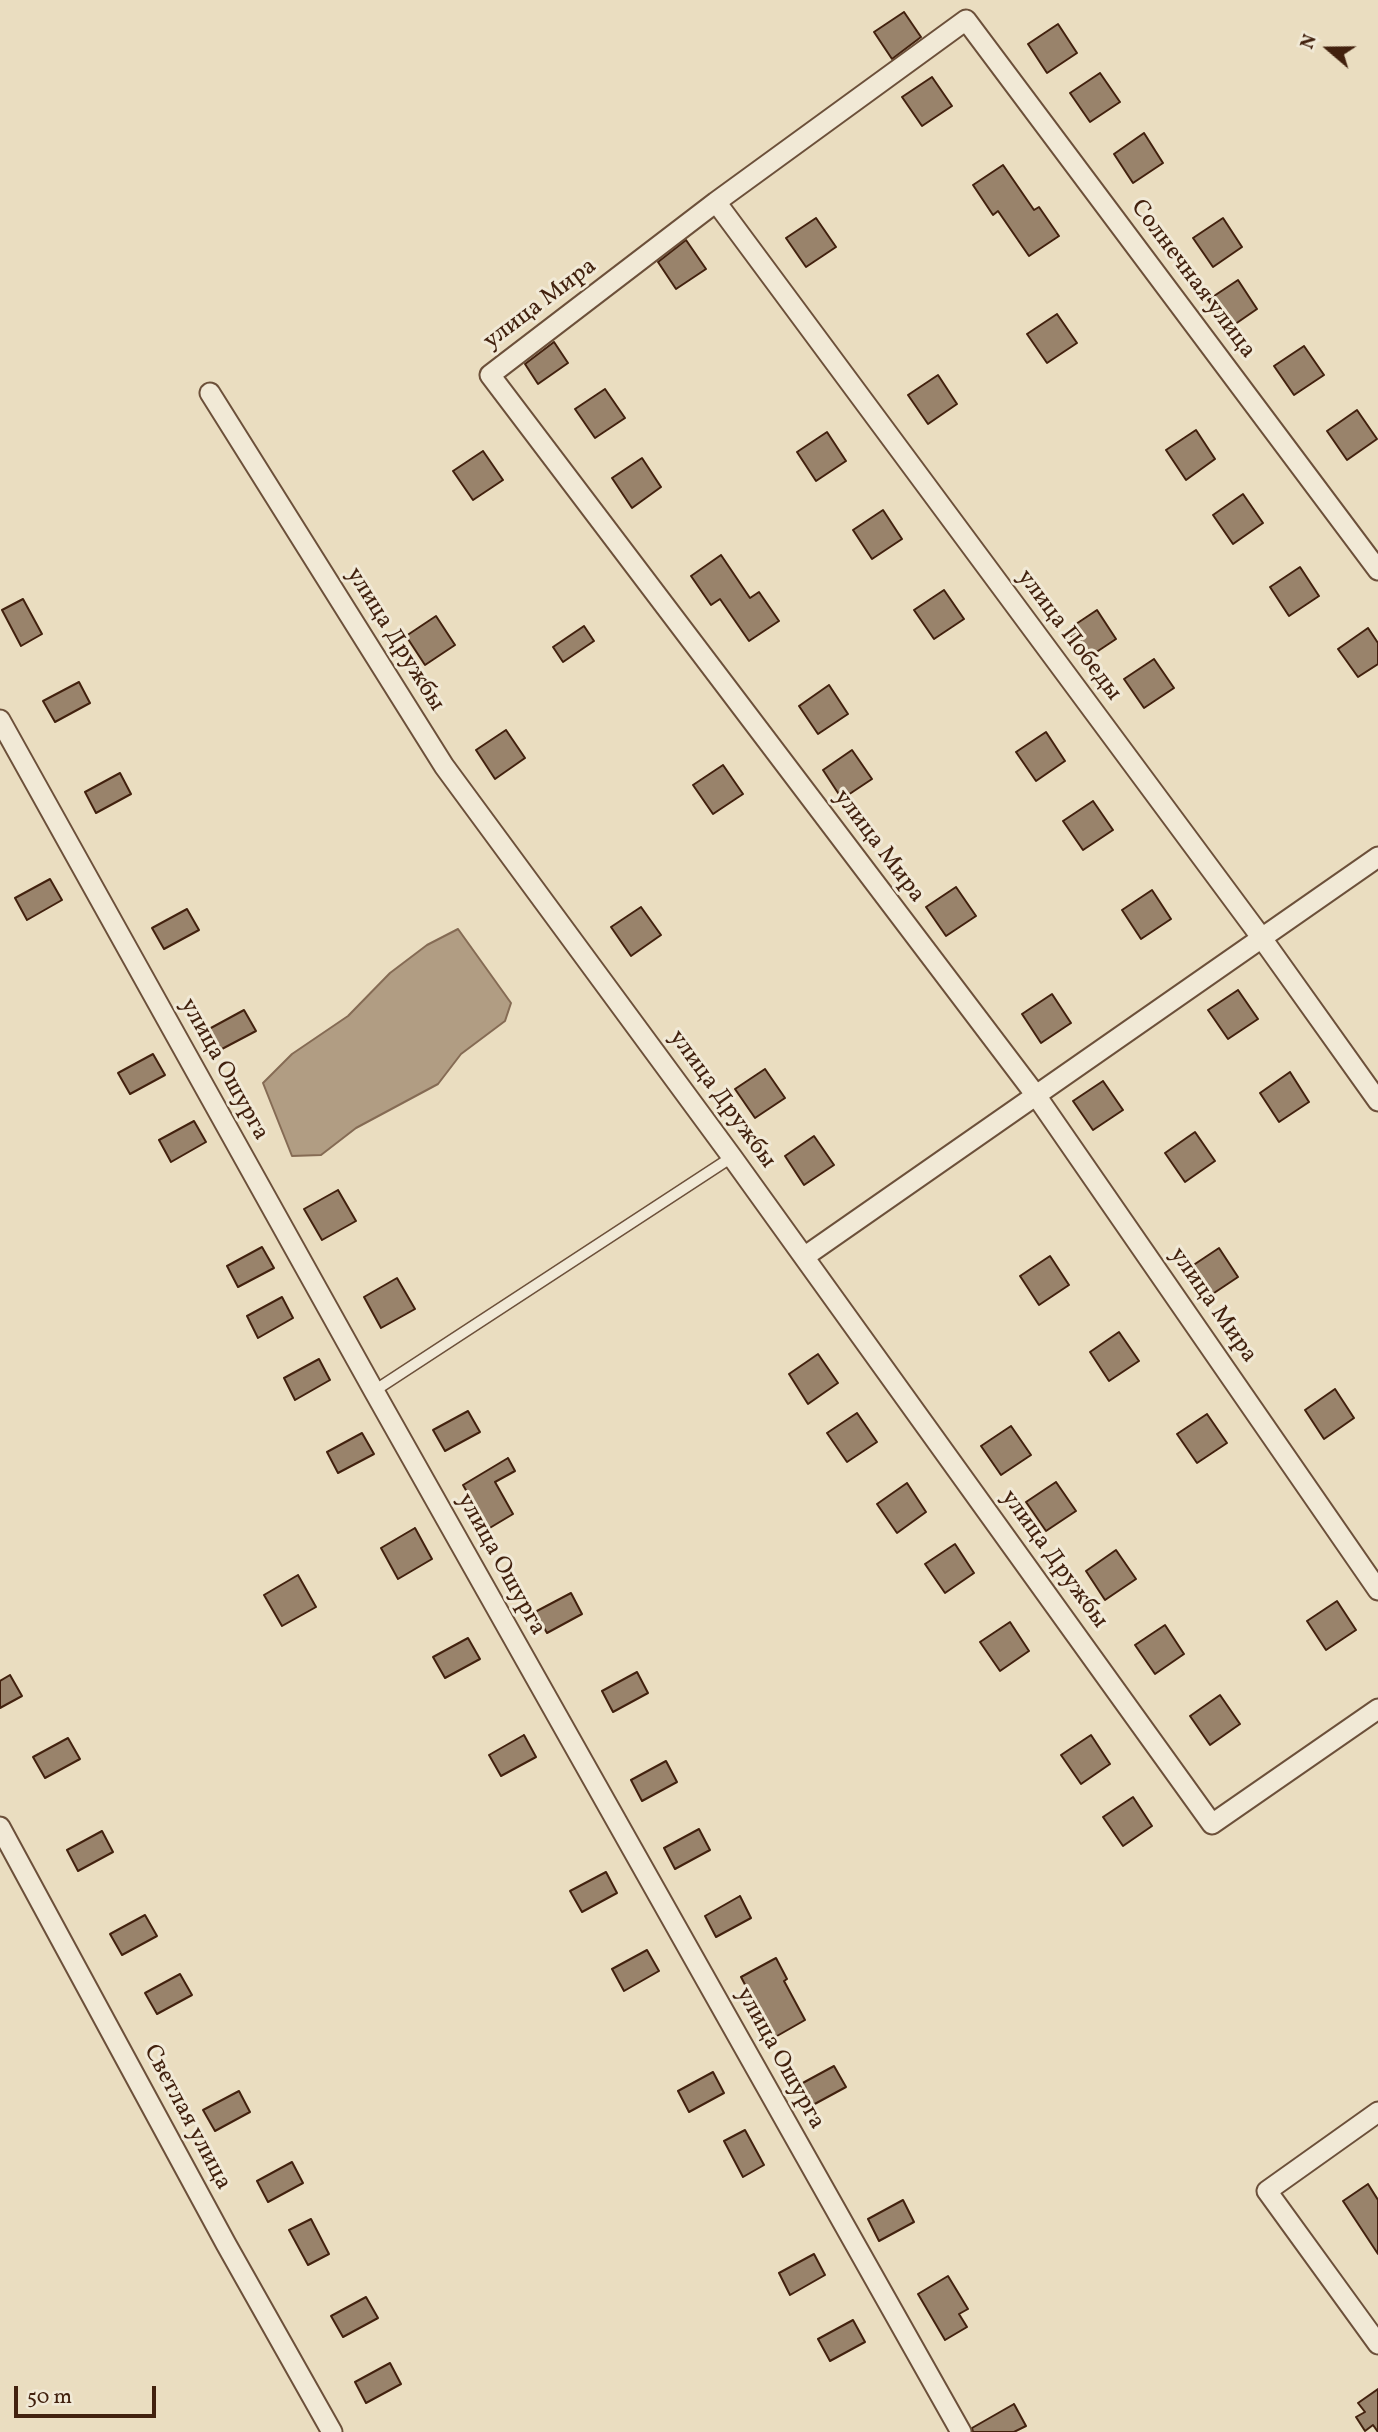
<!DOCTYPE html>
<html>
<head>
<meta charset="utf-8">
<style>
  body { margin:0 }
  #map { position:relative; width:1378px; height:2432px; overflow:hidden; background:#eaddc0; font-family:Vollkorn,serif }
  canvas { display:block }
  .north { position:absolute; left:1294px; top:14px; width:70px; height:70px; -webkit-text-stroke:5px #f1e9d6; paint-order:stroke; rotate:290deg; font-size:19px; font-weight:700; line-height:28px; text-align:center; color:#42210e }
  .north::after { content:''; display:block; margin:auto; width:24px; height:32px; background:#42210e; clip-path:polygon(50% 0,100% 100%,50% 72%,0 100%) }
  .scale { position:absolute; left:14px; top:2386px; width:142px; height:32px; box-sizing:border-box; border:4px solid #42210e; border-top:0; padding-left:9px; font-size:21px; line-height:24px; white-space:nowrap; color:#42210e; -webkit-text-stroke:5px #f1e9d6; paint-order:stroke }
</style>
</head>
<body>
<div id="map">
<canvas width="1378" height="2432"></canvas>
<div class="north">N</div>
<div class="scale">50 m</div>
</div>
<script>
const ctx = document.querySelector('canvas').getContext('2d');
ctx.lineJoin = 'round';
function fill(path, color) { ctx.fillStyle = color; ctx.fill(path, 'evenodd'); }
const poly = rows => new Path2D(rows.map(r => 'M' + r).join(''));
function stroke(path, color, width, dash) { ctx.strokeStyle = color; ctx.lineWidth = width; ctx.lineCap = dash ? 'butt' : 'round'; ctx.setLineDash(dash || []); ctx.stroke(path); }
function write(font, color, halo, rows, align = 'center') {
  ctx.font = font + ' Vollkorn,serif'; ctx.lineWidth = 6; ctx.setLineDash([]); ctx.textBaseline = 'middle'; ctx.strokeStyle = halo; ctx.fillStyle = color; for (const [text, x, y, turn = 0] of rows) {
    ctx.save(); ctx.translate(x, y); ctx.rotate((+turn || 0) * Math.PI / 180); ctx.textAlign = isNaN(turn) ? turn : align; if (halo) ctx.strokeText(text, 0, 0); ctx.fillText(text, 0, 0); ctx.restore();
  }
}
const water = poly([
  [458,929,511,1003,505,1021,461,1054,438,1084,356,1128,321,1155,292,1156,263,1083,292,1054,348,1016,390,973,427,945,458,929]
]);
const building = poly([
  [904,12,921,37,892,59,874,32,904,12],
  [1058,24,1077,53,1047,73,1028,44,1058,24],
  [1100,73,1120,102,1090,122,1070,93,1100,73],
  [932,77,952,106,922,126,902,97,932,77],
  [1144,133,1163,163,1133,183,1114,154,1144,133],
  [1003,165,1034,210,1039,207,1059,236,1029,256,998,211,993,215,973,185,1003,165],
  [816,218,836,247,806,267,786,238,816,218],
  [1223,218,1242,247,1213,267,1193,238,1223,218],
  [686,240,706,269,676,289,658,262,686,240],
  [1238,280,1257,309,1228,329,1208,300,1238,280],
  [1057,314,1077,343,1047,363,1027,334,1057,314],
  [554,342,568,363,538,384,525,364,554,342],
  [1304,346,1324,375,1294,395,1274,366,1304,346],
  [938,375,957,404,928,424,908,395,938,375],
  [605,389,625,418,595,438,575,409,605,389],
  [1357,410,1377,439,1347,460,1327,431,1357,410],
  [1196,430,1215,459,1186,480,1166,450,1196,430],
  [827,432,846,461,816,481,797,452,827,432],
  [483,451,503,480,473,500,453,471,483,451],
  [642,458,661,487,632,508,612,478,642,458],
  [1243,494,1263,523,1233,544,1213,515,1243,494],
  [883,510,902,539,872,559,853,530,883,510],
  [721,555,750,598,759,592,779,621,749,641,720,599,711,605,691,576,721,555],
  [1300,567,1319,596,1289,616,1270,587,1300,567],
  [944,590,964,619,934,639,914,610,944,590],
  [23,599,42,634,21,646,2,610,23,599],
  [1097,610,1116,639,1086,659,1067,630,1097,610],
  [436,616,455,645,425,665,406,636,436,616],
  [584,626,594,641,563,662,553,647,584,626],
  [1368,628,1378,643,1378,664,1358,677,1338,649,1368,628],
  [1154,659,1174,688,1144,708,1124,679,1154,659],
  [79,682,90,703,55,722,43,701,79,682],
  [829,685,848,714,818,734,799,706,829,685],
  [506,730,525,758,495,779,476,750,506,730],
  [1046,732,1065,761,1036,781,1016,752,1046,732],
  [852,750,872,779,842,799,823,770,852,750],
  [723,765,743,794,713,814,693,785,723,765],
  [120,773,131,794,96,813,85,792,120,773],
  [1093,801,1113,830,1083,850,1063,821,1093,801],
  [50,879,62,900,27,920,15,898,50,879],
  [956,887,976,916,946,936,926,907,956,887],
  [1152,890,1171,919,1141,939,1122,910,1152,890],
  [641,907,661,935,631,956,611,927,641,907],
  [187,909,199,930,164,949,152,928,187,909],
  [1238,990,1258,1019,1228,1039,1208,1010,1238,990],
  [1052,994,1071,1023,1041,1043,1022,1014,1052,994],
  [244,1010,256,1031,220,1050,209,1029,244,1010],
  [153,1054,165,1075,130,1094,118,1073,153,1054],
  [765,1069,785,1098,755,1118,735,1089,765,1069],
  [1290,1072,1309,1102,1279,1122,1260,1093,1290,1072],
  [1103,1081,1123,1110,1093,1130,1073,1101,1103,1081],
  [194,1121,206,1142,171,1162,159,1140,194,1121],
  [1195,1132,1215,1161,1185,1182,1165,1153,1195,1132],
  [814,1136,834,1165,804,1185,785,1156,814,1136],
  [338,1190,356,1221,322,1240,304,1209,338,1190],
  [262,1247,274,1268,238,1287,227,1266,262,1247],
  [1219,1248,1238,1277,1208,1297,1189,1268,1219,1248],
  [1050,1256,1069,1285,1039,1305,1020,1276,1050,1256],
  [397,1278,415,1309,381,1328,364,1297,397,1278],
  [282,1297,293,1318,258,1338,247,1316,282,1297],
  [1119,1332,1139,1361,1109,1381,1090,1352,1119,1332],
  [818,1354,838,1383,808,1404,789,1374,818,1354],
  [319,1359,330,1380,295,1400,284,1378,319,1359],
  [1335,1389,1354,1418,1324,1439,1305,1410,1335,1389],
  [468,1411,480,1432,445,1451,433,1430,468,1411],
  [857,1413,877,1442,847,1462,827,1433,857,1413],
  [1207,1414,1227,1443,1197,1463,1177,1434,1207,1414],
  [1011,1426,1031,1455,1001,1475,981,1446,1011,1426],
  [362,1433,374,1454,338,1473,327,1452,362,1433],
  [508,1458,515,1471,495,1482,513,1514,488,1529,463,1485,508,1458],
  [1056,1482,1076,1511,1046,1531,1026,1502,1056,1482],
  [907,1483,926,1512,897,1533,877,1504,907,1483],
  [415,1528,432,1559,398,1579,381,1548,415,1528],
  [955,1544,974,1573,945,1593,925,1564,955,1544],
  [1116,1550,1136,1579,1105,1600,1086,1571,1116,1550],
  [298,1575,316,1607,282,1626,264,1595,298,1575],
  [571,1593,582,1614,547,1633,535,1612,571,1593],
  [1337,1601,1356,1630,1326,1650,1307,1621,1337,1601],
  [1010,1622,1029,1651,1000,1671,980,1642,1010,1622],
  [1165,1625,1184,1654,1155,1674,1135,1645,1165,1625],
  [468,1638,480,1659,445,1678,433,1657,468,1638],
  [637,1672,648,1693,613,1712,602,1691,637,1672],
  [10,1675,22,1696,0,1708,0,1681,10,1675],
  [1220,1695,1240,1724,1210,1745,1190,1716,1220,1695],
  [524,1735,536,1757,501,1776,489,1755,524,1735],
  [1091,1735,1110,1764,1081,1784,1061,1755,1091,1735],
  [68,1738,80,1759,45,1778,33,1757,68,1738],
  [666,1761,677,1782,642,1801,631,1780,666,1761],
  [1133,1797,1152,1826,1123,1846,1103,1817,1133,1797],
  [699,1829,710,1850,675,1869,664,1848,699,1829],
  [102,1831,113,1852,78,1871,67,1850,102,1831],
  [606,1872,617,1893,582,1912,570,1891,606,1872],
  [740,1896,751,1918,716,1937,705,1916,740,1896],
  [145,1915,157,1936,122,1955,110,1934,145,1915],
  [647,1950,659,1971,624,1991,612,1969,647,1950],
  [776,1958,787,1979,784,1981,805,2020,770,2040,758,2019,762,2017,741,1977,776,1958],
  [180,1974,192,1995,157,2014,145,1993,180,1974],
  [834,2066,846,2087,811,2106,799,2085,834,2066],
  [713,2072,724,2093,689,2112,678,2091,713,2072],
  [239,2091,250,2112,215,2131,203,2110,239,2091],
  [745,2130,764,2165,743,2177,724,2141,745,2130],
  [292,2162,303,2183,268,2202,257,2181,292,2162],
  [1368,2184,1378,2200,1378,2254,1343,2201,1368,2184],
  [903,2200,914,2222,879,2241,868,2219,903,2200],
  [311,2219,329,2254,308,2265,289,2230,311,2219],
  [814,2254,825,2275,790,2295,779,2273,814,2254],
  [948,2276,968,2309,959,2314,967,2327,945,2340,918,2294,948,2276],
  [366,2297,378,2318,343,2337,331,2316,366,2297],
  [853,2320,865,2342,830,2361,818,2339,853,2320],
  [390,2363,401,2384,366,2403,355,2382,390,2363],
  [1378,2389,1378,2432,1373,2425,1365,2431,1356,2417,1365,2412,1358,2403,1378,2389],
  [1014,2404,1026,2426,1014,2432,973,2432,972,2428,1014,2404]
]);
const service = poly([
  [374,1391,732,1157]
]);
const minor = poly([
  [716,202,1261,937,1378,1101],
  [210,393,444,766,732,1157,1212,1824,1378,1709],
  [1378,570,966,20,716,202,490,375,1035,1094,1378,1590],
  [0,720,374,1391,961,2432],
  [804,1257,1378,857],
  [0,1827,226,2244,332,2432],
  [1378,2112,1267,2191,1378,2344]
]);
const streetNames = [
  ["Солнечная улица",1192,280,53],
  ["улица Мира",541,305,-37],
  ["улица Победы",1068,636,53],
  ["улица Дружбы",394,640,58],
  ["улица Мира",878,847,53],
  ["улица Ошурга",223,1070,61],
  ["улица Дружбы",721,1100,54],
  ["улица Мира",1212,1306,55],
  ["улица Дружбы",1053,1560,54],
  ["улица Ошурга",500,1565,61],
  ["улица Ошурга",779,2059,61],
  ["Светлая улица",186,2118,62]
];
fill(water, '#b19d83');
stroke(water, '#856b54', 2);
fill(building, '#99836b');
stroke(building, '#42210e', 2);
stroke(service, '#6c503a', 13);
stroke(minor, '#6c503a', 23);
stroke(service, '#f1e9d6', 10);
stroke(minor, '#f1e9d6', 19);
write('24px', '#42210e', '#f1e9d6', streetNames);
</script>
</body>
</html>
